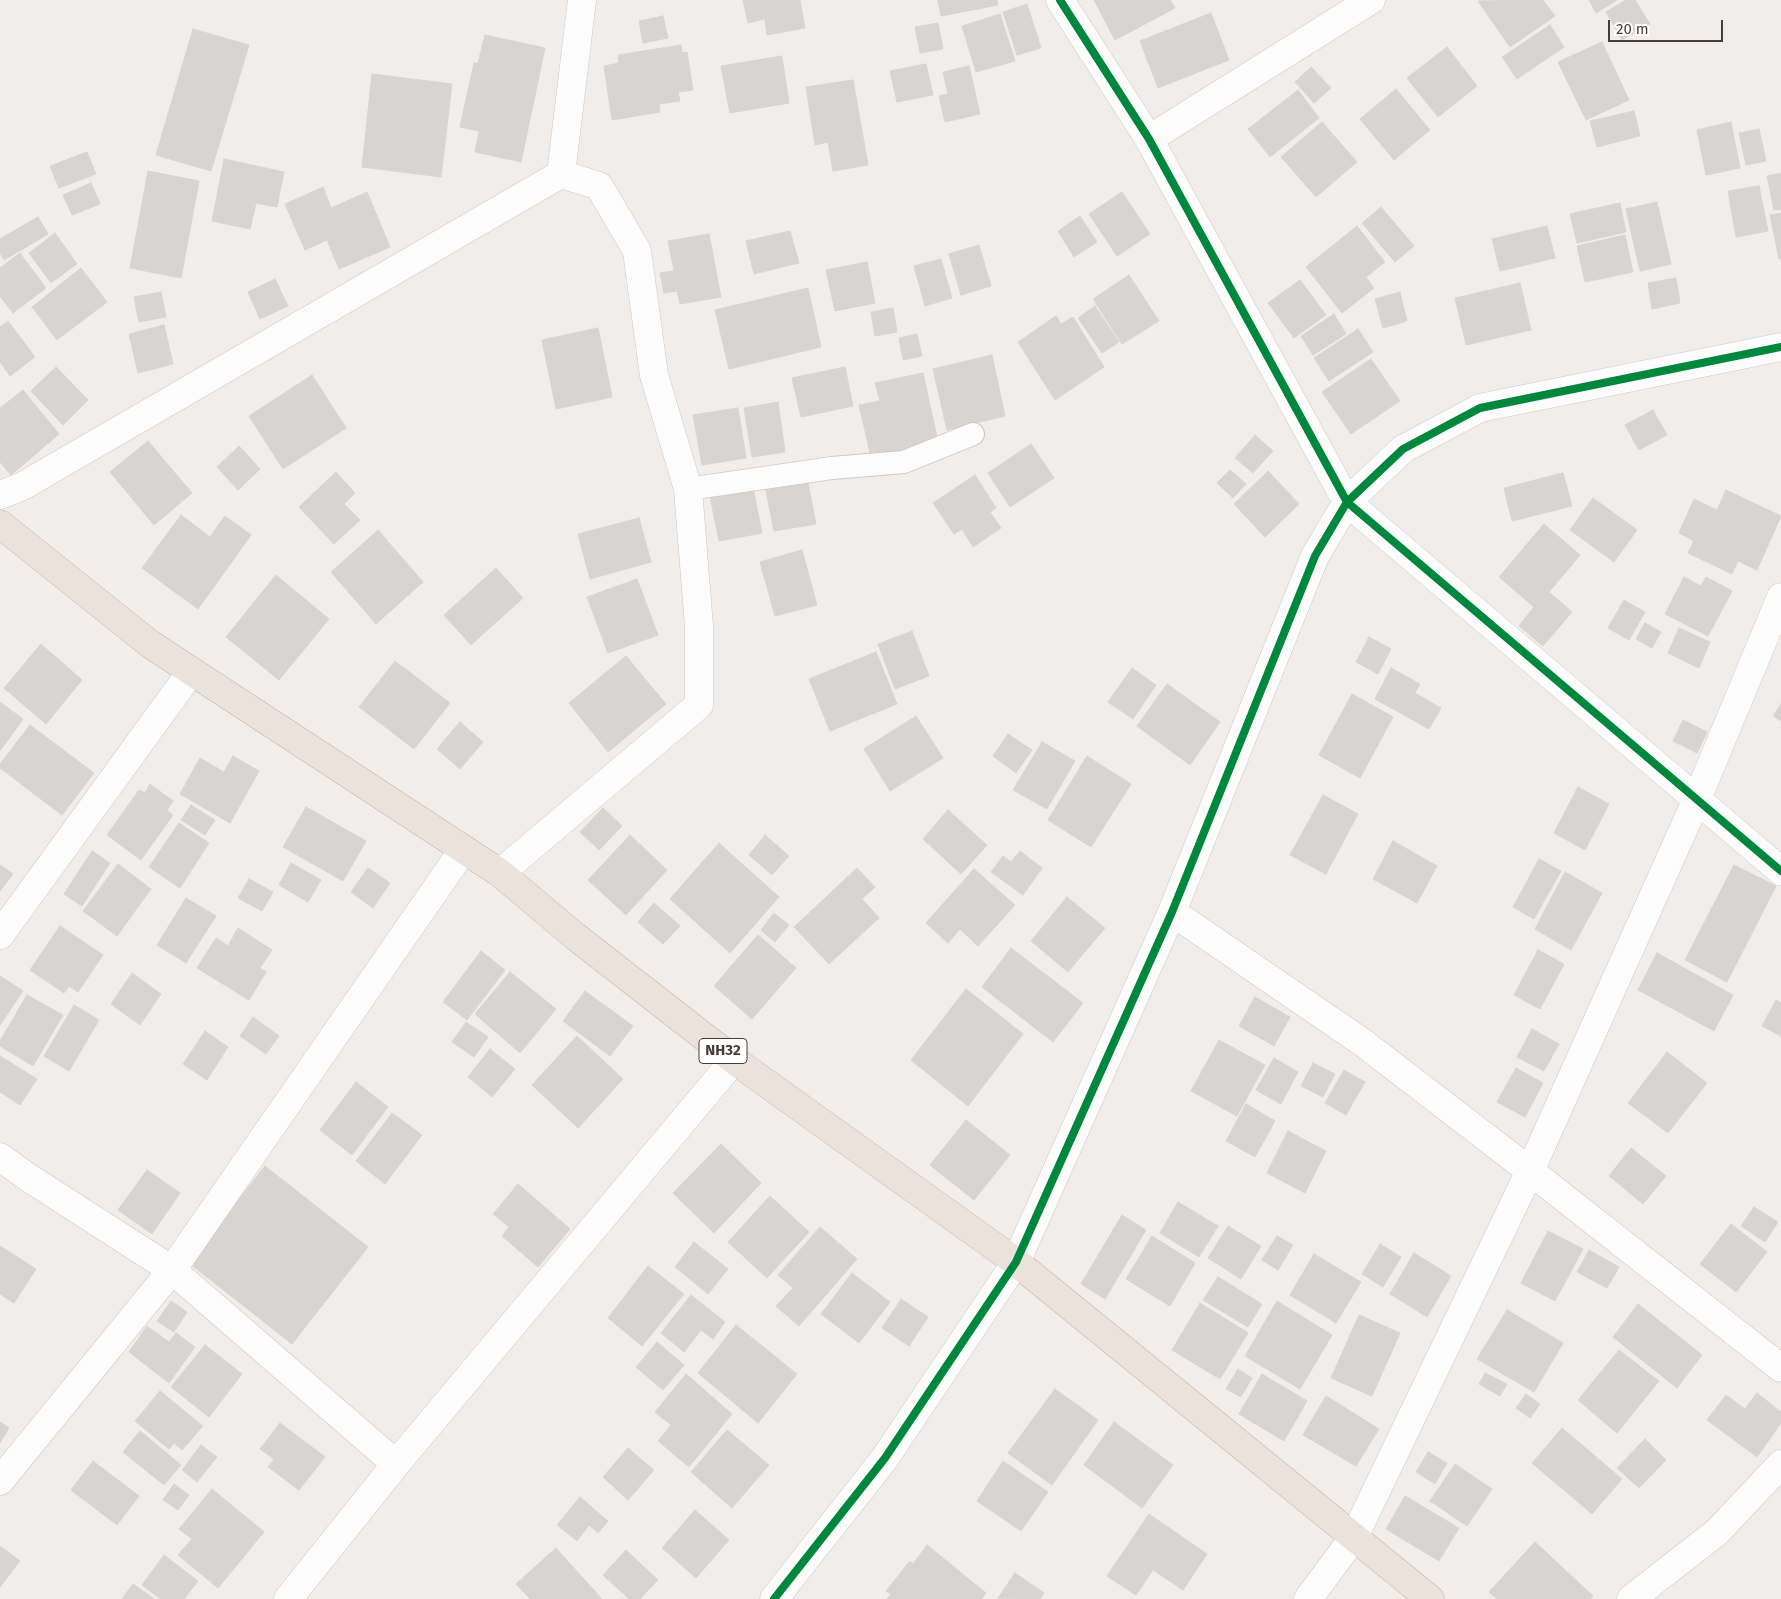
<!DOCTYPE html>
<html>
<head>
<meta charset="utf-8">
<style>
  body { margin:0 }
  #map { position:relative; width:1781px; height:1599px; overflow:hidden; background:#f0edeb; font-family:"Fira Sans",sans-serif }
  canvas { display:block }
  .scale { position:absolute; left:1608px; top:20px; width:115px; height:22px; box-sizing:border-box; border:2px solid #463d37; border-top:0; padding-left:6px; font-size:15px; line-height:18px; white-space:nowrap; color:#463d37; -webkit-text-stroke:4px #fff; paint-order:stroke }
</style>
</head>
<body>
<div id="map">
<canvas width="1781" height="1599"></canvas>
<div class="scale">20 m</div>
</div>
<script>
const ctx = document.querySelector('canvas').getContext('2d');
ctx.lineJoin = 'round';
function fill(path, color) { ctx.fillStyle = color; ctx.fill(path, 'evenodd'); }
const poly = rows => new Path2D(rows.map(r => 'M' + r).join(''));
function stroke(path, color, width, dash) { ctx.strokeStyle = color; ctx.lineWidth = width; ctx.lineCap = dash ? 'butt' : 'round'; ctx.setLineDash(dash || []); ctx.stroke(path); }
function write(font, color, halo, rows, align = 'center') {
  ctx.font = font + ' "Fira Sans",sans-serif'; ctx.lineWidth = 4; ctx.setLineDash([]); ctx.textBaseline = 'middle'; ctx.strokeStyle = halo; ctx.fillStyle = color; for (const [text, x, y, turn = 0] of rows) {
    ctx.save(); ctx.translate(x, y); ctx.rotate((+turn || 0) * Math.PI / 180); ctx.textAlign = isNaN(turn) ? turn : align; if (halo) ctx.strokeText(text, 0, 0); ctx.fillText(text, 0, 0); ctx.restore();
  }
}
const building = poly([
  [743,0,800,0,805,28,767,35,765,19,748,23,743,0],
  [938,0,997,0,998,5,941,16,938,0],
  [1094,0,1170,0,1175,8,1115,40,1094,0],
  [1543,0,1555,16,1510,47,1478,1,1543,0],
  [1589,0,1617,0,1596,13,1589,0],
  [1626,0,1635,0,1650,24,1622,40,1606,12,1626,0],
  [1027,4,1041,48,1017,55,1003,12,1027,4],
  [1211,13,1229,60,1158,88,1140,41,1211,13],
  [1000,14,1015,61,976,72,962,26,1000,14],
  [663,16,668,38,643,43,639,21,663,16],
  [938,23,943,49,920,53,915,27,938,23],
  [1550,25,1564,47,1517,79,1502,57,1550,25],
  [193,29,249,45,211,171,156,155,193,29],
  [485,35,545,48,521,162,475,152,479,131,460,127,474,63,478,63,485,35],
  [1602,42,1629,100,1586,120,1558,62,1602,42],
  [681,45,682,53,687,52,693,90,678,92,680,101,659,104,660,112,612,120,604,66,619,63,618,55,681,45],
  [1447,47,1477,86,1438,117,1407,78,1447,47],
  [782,56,789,103,730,113,721,66,782,56],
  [926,64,933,95,897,102,890,71,926,64],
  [969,66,980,114,945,122,939,96,948,94,943,72,969,66],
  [1311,67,1331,88,1314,103,1295,82,1311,67],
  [372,74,452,84,441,177,362,167,372,74],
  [853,80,868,165,833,171,828,142,815,145,806,87,853,80],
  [1396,89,1430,130,1394,160,1360,119,1396,89],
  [1298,90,1319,118,1270,157,1248,129,1298,90],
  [1634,111,1640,136,1597,147,1590,121,1634,111],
  [1322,122,1357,162,1316,197,1281,157,1322,122],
  [1731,122,1740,168,1706,175,1697,130,1731,122],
  [1759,129,1766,161,1746,165,1739,133,1759,129],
  [87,152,96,174,59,188,50,166,87,152],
  [224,159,284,172,277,207,256,203,250,229,212,221,224,159],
  [148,171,199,181,181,278,130,268,148,171],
  [1781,173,1781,209,1774,210,1767,176,1781,173],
  [91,183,100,204,72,215,63,195,91,183],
  [1759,186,1768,231,1736,237,1728,191,1759,186],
  [323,187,331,208,367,192,390,247,339,269,327,240,305,250,285,204,323,187],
  [1122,192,1150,234,1117,256,1089,214,1122,192],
  [1657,202,1671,264,1640,271,1626,209,1657,202],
  [1620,203,1626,232,1577,243,1570,214,1620,203],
  [1381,207,1414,246,1395,262,1362,223,1381,207],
  [1781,213,1781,259,1779,259,1770,215,1781,213],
  [1080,216,1097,242,1074,257,1058,231,1080,216],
  [38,217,48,234,4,260,0,253,0,239,38,217],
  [1357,226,1385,262,1366,277,1374,288,1342,313,1306,267,1357,226],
  [1547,226,1555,258,1500,271,1492,239,1547,226],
  [790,231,799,263,754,274,746,241,790,231],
  [55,233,77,264,51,283,29,253,55,233],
  [709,234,721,297,680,304,677,291,664,293,660,273,674,271,668,241,709,234],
  [1625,235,1633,272,1585,282,1577,246,1625,235],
  [979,245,991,286,961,295,949,254,979,245],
  [20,253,46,288,13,313,0,296,0,268,20,253],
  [941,259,952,298,925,306,914,266,941,259],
  [867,262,875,303,835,311,826,270,867,262],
  [81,268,107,302,57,340,32,307,81,268],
  [1129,275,1159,321,1122,344,1093,299,1129,275],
  [1676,278,1680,303,1652,309,1648,283,1676,278],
  [275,279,288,306,260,319,248,292,275,279],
  [1300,280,1326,315,1294,338,1268,303,1300,280],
  [1520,283,1531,330,1466,345,1455,298,1520,283],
  [808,288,821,347,729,369,715,310,808,288],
  [161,292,166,317,139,322,134,297,161,292],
  [1400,292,1407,321,1383,328,1375,299,1400,292],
  [1095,306,1119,342,1102,353,1078,318,1095,306],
  [893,308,897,332,875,336,871,312,893,308],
  [1334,314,1346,334,1313,355,1301,336,1334,314],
  [1056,316,1061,324,1073,317,1104,367,1055,400,1018,342,1056,316],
  [8,321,35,357,10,376,0,362,0,327,8,321],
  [164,325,173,364,138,373,129,334,164,325],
  [598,328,612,397,556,409,542,340,598,328],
  [1358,329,1373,352,1329,381,1314,358,1358,329],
  [917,334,922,356,903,360,899,338,917,334],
  [992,355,1005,416,947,430,933,369,992,355],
  [1371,359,1400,401,1351,434,1322,392,1371,359],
  [56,367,88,400,63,425,31,391,56,367],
  [845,367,853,406,801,417,792,378,845,367],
  [923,373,938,442,871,457,859,405,880,401,875,383,923,373],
  [312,375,346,428,283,469,249,416,312,375],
  [23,390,59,434,11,475,0,462,0,408,23,390],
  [778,402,785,452,752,457,744,408,778,402],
  [738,408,746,458,702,465,693,415,738,408],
  [1653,410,1667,435,1639,450,1625,425,1653,410],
  [1255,435,1273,451,1253,473,1235,458,1255,435],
  [148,441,192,493,154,525,110,472,148,441],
  [1031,444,1054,478,1010,507,988,473,1031,444],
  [239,446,260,469,238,490,217,467,239,446],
  [1230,470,1246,484,1233,498,1217,483,1230,470],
  [1268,471,1299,504,1265,537,1234,504,1268,471],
  [336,472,355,493,344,504,360,520,334,544,299,507,336,472],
  [1563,473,1572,506,1512,521,1504,488,1563,473],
  [975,475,996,508,990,512,1001,528,973,547,962,529,954,534,933,503,975,475],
  [807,478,816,524,774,531,765,486,807,478],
  [752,483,762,533,719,541,709,491,752,483],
  [1726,490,1781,516,1757,570,1738,561,1732,574,1688,553,1694,541,1679,533,1694,499,1717,510,1726,490],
  [1593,498,1637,530,1614,562,1570,530,1593,498],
  [181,515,210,537,225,516,251,535,198,609,142,568,181,515],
  [639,518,651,562,590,579,578,534,639,518],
  [1544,524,1580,555,1549,592,1572,612,1543,646,1519,626,1534,607,1499,577,1544,524],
  [378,530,423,582,376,624,331,572,378,530],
  [802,550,817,605,775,616,760,562,802,550],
  [496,568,523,598,471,645,444,615,496,568],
  [276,575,329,619,279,680,226,637,276,575],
  [1684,577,1701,586,1706,577,1732,591,1708,636,1665,614,1684,577],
  [637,579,658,635,608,653,587,597,637,579],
  [1624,600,1645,612,1629,640,1608,628,1624,600],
  [1645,623,1661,632,1652,648,1636,639,1645,623],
  [1679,628,1710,642,1699,668,1668,653,1679,628],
  [912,631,929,676,895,689,878,644,912,631],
  [1369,637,1391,649,1378,674,1356,662,1369,637],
  [41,644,82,680,46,724,4,688,41,644],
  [876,652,897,704,830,731,809,679,876,652],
  [626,656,666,704,608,752,569,703,626,656],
  [395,661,450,703,414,749,359,707,395,661],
  [1132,668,1156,685,1133,719,1108,702,1132,668],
  [1391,668,1420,684,1415,693,1441,708,1429,729,1375,699,1391,668],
  [1167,684,1220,722,1190,765,1137,726,1167,684],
  [1352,694,1393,717,1360,778,1319,755,1352,694],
  [0,702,23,719,0,751,0,702],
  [1781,704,1781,721,1773,716,1781,704],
  [916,716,943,758,890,791,864,749,916,716],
  [1683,720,1707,732,1697,753,1673,741,1683,720],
  [460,722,483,742,460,769,437,749,460,722],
  [30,725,94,773,62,815,0,768,0,764,30,725],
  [1008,734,1032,750,1016,773,993,756,1008,734],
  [1042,742,1075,761,1047,809,1013,790,1042,742],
  [233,756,259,771,230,823,180,794,200,758,224,772,233,756],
  [1087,756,1131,784,1091,847,1048,820,1087,756],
  [150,784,173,801,167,810,173,815,141,860,107,835,139,790,145,793,150,784],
  [1578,787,1609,804,1585,850,1554,833,1578,787],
  [1323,795,1358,814,1326,874,1290,855,1323,795],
  [191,805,215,820,205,835,181,820,191,805],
  [306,807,366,841,343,881,283,847,306,807],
  [603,808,622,826,599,850,580,832,603,808],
  [948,810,987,845,961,874,923,839,948,810],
  [179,823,209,843,180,888,149,867,179,823],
  [630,835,667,870,626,915,588,880,630,835],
  [765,835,789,856,772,875,749,855,765,835],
  [1393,841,1437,866,1417,903,1373,879,1393,841],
  [719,843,779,897,730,953,670,899,719,843],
  [92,851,110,863,82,906,64,894,92,851],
  [1020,851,1042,868,1023,895,991,872,1003,856,1011,862,1020,851],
  [1539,859,1561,871,1534,919,1513,907,1539,859],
  [291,863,321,880,308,902,279,885,291,863],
  [118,864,151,889,117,936,83,911,118,864],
  [0,865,13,874,0,891,0,865],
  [1734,865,1776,886,1727,982,1685,960,1734,865],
  [368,868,390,883,373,908,351,892,368,868],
  [857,868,875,887,862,899,879,918,829,964,794,927,857,868],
  [974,869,1015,905,978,946,960,929,948,943,926,923,974,869],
  [1565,872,1602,893,1571,950,1535,929,1565,872],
  [249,879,273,892,262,911,238,898,249,879],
  [1067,897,1105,928,1068,972,1031,941,1067,897],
  [186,898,216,916,186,963,157,945,186,898],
  [654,903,680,926,663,944,638,922,654,903],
  [774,913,789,925,775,942,761,930,774,913],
  [60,926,103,955,78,992,69,986,64,993,30,970,60,926],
  [238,928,272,950,260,968,266,972,249,1000,197,968,216,938,228,946,238,928],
  [758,935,796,968,752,1019,714,986,758,935],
  [1011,948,1083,1003,1053,1042,982,987,1011,948],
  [1538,950,1564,964,1540,1009,1514,995,1538,950],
  [481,951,505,970,467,1020,443,1002,481,951],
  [1657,953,1733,995,1714,1031,1638,990,1657,953],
  [510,972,556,1009,520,1053,475,1014,510,972],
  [132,973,161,994,140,1025,111,1004,132,973],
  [0,976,23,991,0,1025,0,976],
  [966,989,1023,1034,968,1106,911,1060,966,989],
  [585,991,633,1026,610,1056,563,1021,585,991],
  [27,995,63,1015,33,1066,0,1046,0,1041,27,995],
  [1255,997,1290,1017,1274,1046,1239,1026,1255,997],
  [1776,1000,1781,1003,1781,1036,1762,1026,1776,1000],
  [74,1005,99,1020,69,1071,44,1056,74,1005],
  [253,1017,279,1036,266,1054,240,1036,253,1017],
  [466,1022,488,1037,474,1057,452,1042,466,1022],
  [1532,1029,1559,1044,1544,1071,1517,1057,1532,1029],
  [205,1031,228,1047,207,1080,183,1064,205,1031],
  [577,1036,623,1079,578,1128,532,1085,577,1036],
  [1219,1040,1265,1065,1237,1116,1191,1091,1219,1040],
  [490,1049,515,1069,492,1097,468,1077,490,1049],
  [1667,1052,1707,1083,1668,1133,1628,1103,1667,1052],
  [0,1056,37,1079,20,1105,0,1092,0,1056],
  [1274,1058,1298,1072,1281,1104,1256,1090,1274,1058],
  [1313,1063,1335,1074,1323,1097,1301,1086,1313,1063],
  [1516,1068,1543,1083,1525,1117,1497,1102,1516,1068],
  [1344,1070,1365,1082,1346,1115,1325,1103,1344,1070],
  [356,1082,388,1107,352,1155,320,1130,356,1082],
  [1246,1104,1275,1121,1255,1157,1226,1141,1246,1104],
  [392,1113,422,1135,385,1184,356,1161,392,1113],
  [966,1120,1010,1155,974,1200,930,1165,966,1120],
  [1288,1131,1326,1151,1305,1193,1267,1173,1288,1131],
  [721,1144,761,1183,714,1233,673,1193,721,1144],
  [1631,1148,1666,1176,1643,1204,1609,1176,1631,1148],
  [265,1166,368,1247,292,1344,189,1263,265,1166],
  [147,1170,180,1193,152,1234,118,1210,147,1170],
  [518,1184,570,1229,538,1267,502,1236,509,1227,493,1214,518,1184],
  [770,1196,809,1232,767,1278,728,1242,770,1196],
  [1178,1202,1218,1226,1199,1257,1160,1233,1178,1202],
  [1754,1207,1778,1222,1765,1242,1741,1226,1754,1207],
  [1122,1215,1146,1230,1105,1299,1081,1284,1122,1215],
  [1731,1224,1767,1252,1736,1292,1700,1264,1731,1224],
  [1228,1226,1261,1246,1241,1279,1208,1258,1228,1226],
  [820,1227,857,1259,799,1326,776,1306,793,1288,778,1275,820,1227],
  [1548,1231,1583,1249,1555,1301,1521,1283,1548,1231],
  [1152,1236,1195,1263,1170,1306,1126,1279,1152,1236],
  [1277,1236,1293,1245,1278,1270,1262,1260,1277,1236],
  [694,1242,728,1269,708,1294,675,1267,694,1242],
  [1380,1244,1401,1257,1383,1287,1362,1274,1380,1244],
  [0,1246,36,1269,14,1303,0,1294,0,1246],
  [1589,1250,1619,1267,1607,1288,1577,1272,1589,1250],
  [1414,1253,1451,1276,1427,1317,1390,1294,1414,1253],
  [1314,1254,1361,1282,1336,1323,1290,1295,1314,1254],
  [648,1266,684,1294,642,1346,608,1318,648,1266],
  [852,1273,890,1302,859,1343,821,1314,852,1273],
  [1218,1277,1262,1304,1248,1327,1203,1300,1218,1277],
  [691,1295,725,1322,713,1339,701,1330,684,1352,661,1333,691,1295],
  [901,1299,928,1317,909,1346,882,1328,901,1299],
  [171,1301,187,1312,174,1332,157,1321,171,1301],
  [1277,1301,1332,1335,1300,1389,1245,1356,1277,1301],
  [1200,1303,1248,1333,1220,1379,1172,1350,1200,1303],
  [1638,1304,1702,1355,1677,1388,1613,1337,1638,1304],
  [1507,1310,1563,1343,1534,1392,1477,1359,1507,1310],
  [1359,1315,1400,1333,1372,1396,1331,1378,1359,1315],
  [736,1325,797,1374,758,1423,698,1373,736,1325],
  [147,1326,169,1342,176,1333,195,1347,169,1383,129,1352,147,1326],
  [657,1342,684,1365,663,1390,636,1367,657,1342],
  [205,1345,242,1374,209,1417,171,1387,205,1345],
  [1619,1350,1659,1381,1617,1433,1578,1400,1619,1350],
  [1238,1369,1252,1378,1241,1397,1226,1389,1238,1369],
  [1485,1373,1507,1384,1500,1396,1479,1384,1485,1373],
  [686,1374,732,1414,689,1467,658,1441,671,1425,655,1412,686,1374],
  [1262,1374,1307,1401,1284,1441,1239,1414,1262,1374],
  [1055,1389,1098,1420,1052,1485,1008,1453,1055,1389],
  [160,1391,203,1426,182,1450,174,1443,169,1449,135,1421,160,1391],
  [1757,1393,1781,1412,1781,1423,1757,1457,1707,1420,1726,1395,1745,1409,1757,1393],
  [1526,1394,1540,1404,1530,1418,1516,1408,1526,1394],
  [1326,1396,1379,1429,1356,1466,1303,1435,1326,1396],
  [0,1422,9,1428,0,1443,0,1422],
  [1114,1422,1173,1465,1142,1508,1084,1465,1114,1422],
  [280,1423,325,1457,299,1490,268,1467,274,1459,260,1449,280,1423],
  [1562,1428,1622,1479,1592,1514,1532,1463,1562,1428],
  [727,1430,769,1465,732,1508,691,1472,727,1430],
  [140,1431,181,1465,164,1485,123,1452,140,1431],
  [1645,1439,1666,1460,1639,1488,1617,1468,1645,1439],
  [201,1445,217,1457,197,1482,182,1470,201,1445],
  [628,1448,654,1470,628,1500,603,1477,628,1448],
  [1428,1452,1447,1463,1435,1484,1416,1472,1428,1452],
  [93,1461,139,1496,117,1525,71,1490,93,1461],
  [1003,1461,1048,1492,1021,1531,977,1501,1003,1461],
  [1455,1464,1492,1489,1467,1526,1430,1501,1455,1464],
  [174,1484,189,1495,178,1510,163,1500,174,1484],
  [212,1489,264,1532,218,1588,178,1555,192,1539,179,1529,212,1489],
  [1405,1496,1459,1528,1439,1561,1386,1529,1405,1496],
  [580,1497,608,1521,598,1533,589,1525,577,1541,557,1525,580,1497],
  [695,1510,729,1540,696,1578,662,1548,695,1510],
  [1149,1514,1207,1554,1183,1590,1153,1570,1136,1595,1107,1576,1149,1514],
  [1535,1542,1593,1596,1591,1599,1497,1599,1489,1592,1535,1542],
  [927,1545,986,1593,981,1599,887,1599,891,1594,886,1591,910,1561,913,1564,927,1545],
  [0,1546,20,1561,0,1587,0,1546],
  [556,1548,602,1599,530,1599,516,1584,556,1548],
  [626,1550,658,1580,640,1599,629,1599,603,1575,626,1550],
  [164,1555,198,1581,184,1599,161,1599,142,1585,164,1555],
  [1015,1573,1044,1593,1040,1599,998,1598,1015,1573],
  [133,1584,154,1599,122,1599,133,1584]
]);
const lane = poly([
  [688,489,832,468,904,462,973,434]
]);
const street = poly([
  [1060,0,1149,139,1347,502,1781,871],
  [1149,139,1371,0],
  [0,495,21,487,561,174],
  [500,873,699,705,699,626,688,489,654,375,637,251,599,186,561,174,582,0],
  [1172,912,1362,1042,1530,1171,1781,1368],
  [0,935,191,672],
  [0,1157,26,1176,172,1270,396,1464],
  [0,1481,172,1270,463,850],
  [288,1599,396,1464,734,1060],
  [774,1599,885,1458,1016,1262,1172,912,1315,556,1347,502,1403,449,1480,408,1781,347],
  [1308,1599,1354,1537,1530,1171,1697,799,1781,597],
  [1631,1599,1717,1532,1781,1464]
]);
const highway = poly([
  [0,524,150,644,500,873,576,937,734,1060,1016,1262,1430,1599]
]);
const cycleway = poly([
  [1060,0,1149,139,1347,502,1781,871],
  [774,1599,885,1458,1016,1262,1172,912,1315,556,1347,502,1403,449,1480,408,1781,347]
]);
const shields = [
  [723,1051,48]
];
const shieldNames = [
  ["NH32",723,1051]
];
fill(building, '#d8d4d2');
stroke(building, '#d8d4d1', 1);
stroke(lane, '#cdc9c7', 24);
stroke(street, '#cdc9c7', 29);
stroke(highway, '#c6b4a8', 29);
stroke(lane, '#fdfcfc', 22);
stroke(street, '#fdfcfc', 28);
stroke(highway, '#ebe2db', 28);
stroke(cycleway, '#00873e', 8);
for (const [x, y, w] of shields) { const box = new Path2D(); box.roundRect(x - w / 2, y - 12.5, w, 25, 4); ctx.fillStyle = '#fff'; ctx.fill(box); stroke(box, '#463d37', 1); }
write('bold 15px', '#463d37', null, shieldNames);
</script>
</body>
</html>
